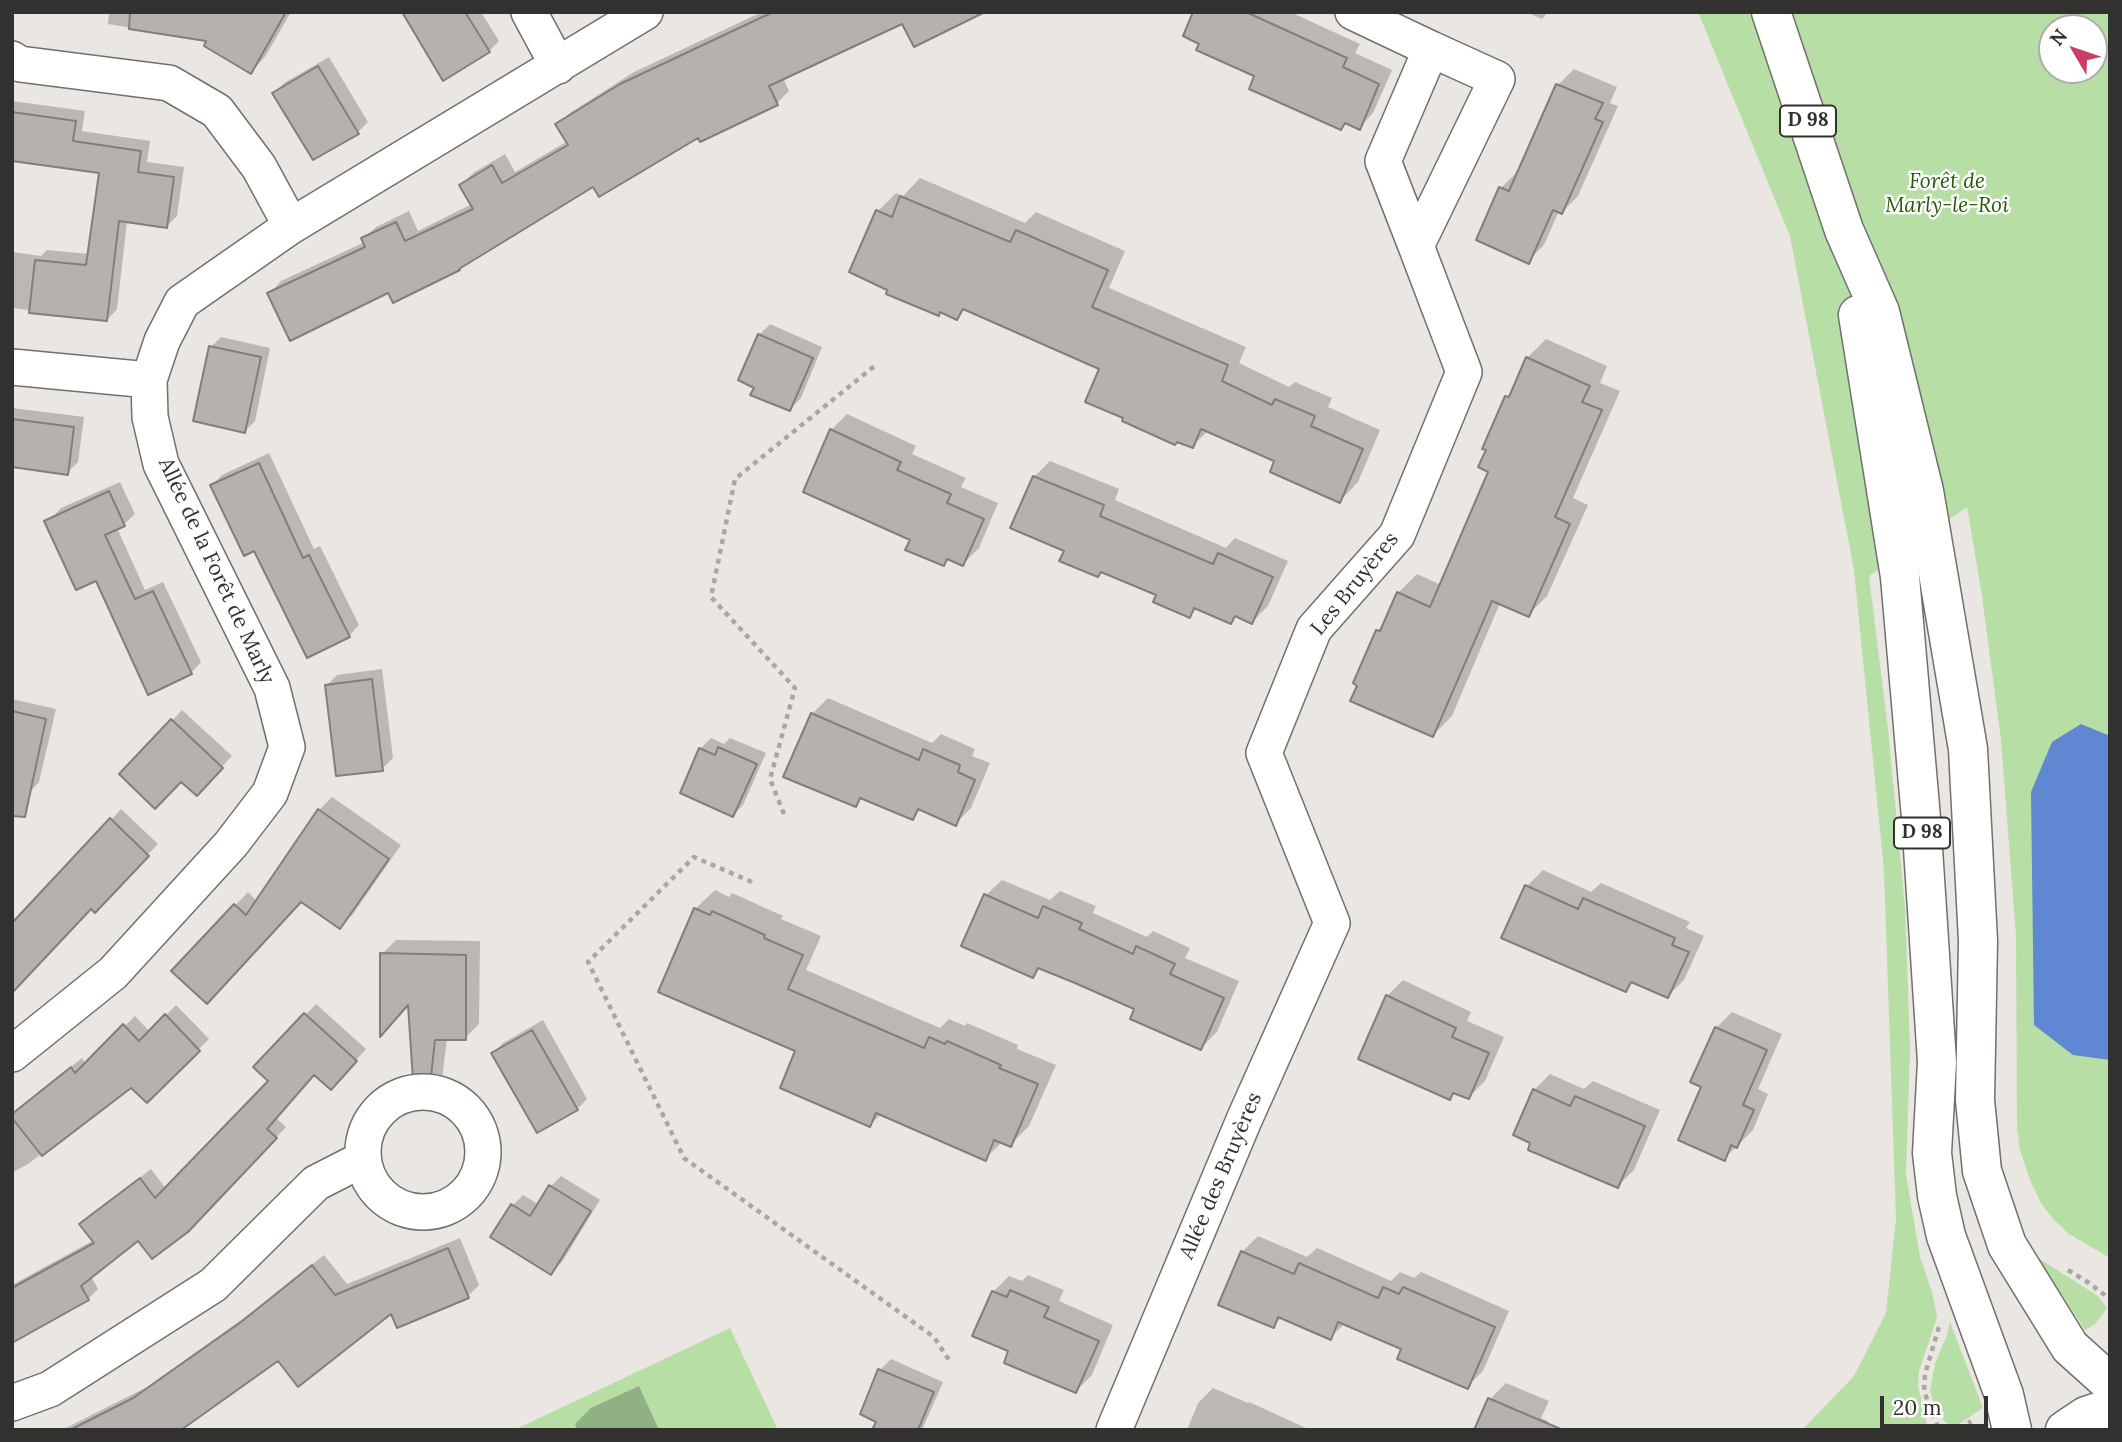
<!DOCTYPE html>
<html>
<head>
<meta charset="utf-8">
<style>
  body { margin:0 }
  #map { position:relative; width:2122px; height:1442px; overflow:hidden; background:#eae6e2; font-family:Lora,serif }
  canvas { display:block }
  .frame { position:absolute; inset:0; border:14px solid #32312f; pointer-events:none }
  .north { position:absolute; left:2038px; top:14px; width:70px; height:70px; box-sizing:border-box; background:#fff; border:2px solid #adadac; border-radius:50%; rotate:309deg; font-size:19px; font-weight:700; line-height:28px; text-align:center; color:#32312f }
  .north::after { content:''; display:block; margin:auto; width:24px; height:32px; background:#cd3e64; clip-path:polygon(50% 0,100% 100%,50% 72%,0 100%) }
  .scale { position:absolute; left:1880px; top:1396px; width:108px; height:32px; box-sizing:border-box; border:4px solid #32312f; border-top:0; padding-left:9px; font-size:21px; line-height:24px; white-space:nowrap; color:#32312f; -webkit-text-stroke:5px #fff; paint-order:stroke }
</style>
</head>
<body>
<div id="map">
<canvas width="2122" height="1442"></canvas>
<div class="frame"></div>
<div class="north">N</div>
<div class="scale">20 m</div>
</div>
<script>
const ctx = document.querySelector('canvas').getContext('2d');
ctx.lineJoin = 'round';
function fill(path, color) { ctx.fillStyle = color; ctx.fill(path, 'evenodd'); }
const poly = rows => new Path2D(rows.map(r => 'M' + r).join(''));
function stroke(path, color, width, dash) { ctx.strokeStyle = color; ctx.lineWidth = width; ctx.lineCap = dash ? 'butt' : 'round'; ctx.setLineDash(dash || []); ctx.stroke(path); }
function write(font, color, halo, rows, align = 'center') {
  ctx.font = font + ' Lora,serif'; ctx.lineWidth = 5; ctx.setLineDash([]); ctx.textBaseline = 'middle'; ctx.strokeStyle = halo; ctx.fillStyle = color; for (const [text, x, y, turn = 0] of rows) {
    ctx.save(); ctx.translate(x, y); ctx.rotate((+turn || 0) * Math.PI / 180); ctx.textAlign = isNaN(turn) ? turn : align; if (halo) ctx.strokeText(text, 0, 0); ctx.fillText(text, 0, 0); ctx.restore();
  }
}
const green = poly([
  [1698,12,2110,12,2110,1258,2069,1234,2052,1218,2041,1203,2030,1180,2020,1150,2017,1129,2016,936,2001,740,1982,596,1967,507,1869,576,1888,729,1905,908,1910,1048,1906,1175,1920,1257,1932,1292,1937,1317,1919,1371,1918,1386,1928,1430,1802,1430,1854,1376,1886,1313,1896,1219,1884,870,1854,570,1790,236],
  [2052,28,2094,28,2094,70,2052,70],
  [2038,1258,2098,1296,2107,1308,2095,1324,2085,1330],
  [1950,1322,1983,1408,1956,1426,1946,1423,1942,1418,1934,1405,1930,1391,1935,1364,1947,1335],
  [730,1328,778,1430,514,1430]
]);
const water = poly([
  [2081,724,2110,736,2110,1060,2073,1055,2034,1025,2031,792,2052,742]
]);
const shadow = poly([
  [109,12,155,12,144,30,108,24],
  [189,12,291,12,265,57,251,72,209,39],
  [404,12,481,12,499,41,489,51],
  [762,12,981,12,903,21,783,78,789,91,777,103,699,135,594,185,465,263,459,269,394,301,389,291,269,294,281,281,365,242,363,239,376,227,409,211,418,231,472,204,461,185,473,173,505,154,515,172,568,141,557,125,570,113,634,72],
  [1195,12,1290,12,1360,44,1355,53,1392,70,1373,113,1359,128,1347,122,1341,128,1201,43],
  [1526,12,1548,12,1542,19],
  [329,57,368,122,358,132,274,93,284,83],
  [1574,69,1617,87,1610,103,1618,106,1578,196,1562,212,1559,211,1544,245,1528,261,1478,239,1501,188,1517,172,1519,173,1558,85],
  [12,101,85,111,82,131,150,141,147,162,184,167,177,216,167,226,127,221,117,309,107,320,12,308,12,252,41,256,47,250,89,254,101,171,12,159],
  [920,178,1025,223,1036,212,1125,251,1109,288,1246,347,1239,363,1289,387,1295,382,1332,398,1328,407,1380,430,1358,482,1340,501,1277,460,1209,430,1192,446,1125,417,1101,368,966,308,957,318,941,311,938,314,878,211,896,193,903,196],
  [770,324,822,347,801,398,790,409,756,387,759,335],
  [221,337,270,348,255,421,245,431,211,347],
  [1546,339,1607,366,1600,383,1620,391,1573,498,1588,505,1547,596,1528,615,1500,603,1452,716,1433,735,1377,631,1385,624,1398,593,1417,574,1441,585,1491,471,1507,397,1514,390,1527,358],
  [12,408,84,417,78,462,67,473,12,466],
  [847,414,916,446,912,454,966,478,961,487,998,503,979,548,963,564,949,558,943,564,831,430],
  [269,453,314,549,320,546,359,625,349,636,255,549,212,485,222,475],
  [1050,461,1119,489,1115,500,1226,548,1235,538,1288,561,1268,606,1252,622,1237,615,1231,622,1198,608,1190,615,1159,594,1066,550,1034,477],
  [120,482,135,514,124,524,117,528,145,590,163,582,201,662,191,673,97,579,50,519,61,508],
  [382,669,393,758,382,769,327,685,337,675],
  [828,698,932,743,941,734,975,749,972,756,990,763,971,808,955,824,921,809,912,818,863,797,856,805,812,714],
  [12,699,56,709,39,782,29,793,12,789],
  [182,710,232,756,196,794,181,780,122,774],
  [711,738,724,744,730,738,766,753,743,805,733,815,700,749],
  [332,797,401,845,353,914,340,927,301,900,173,971,248,892,257,901,319,810],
  [121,809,158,844,95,910,111,820],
  [1543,870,1591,892,1601,883,1690,922,1686,928,1704,936,1684,980,1668,996,1634,981,1625,990,1527,886],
  [1002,880,1050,900,1060,891,1096,906,1093,913,1147,937,1153,931,1190,948,1185,958,1239,981,1217,1032,1201,1048,1136,1008,1041,967,1032,976,986,895],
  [715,890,729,897,732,893,783,916,781,919,821,936,806,970,940,1028,949,1019,965,1026,967,1023,1018,1045,1017,1049,1056,1065,1029,1126,1010,1145,1002,1142,985,1159,882,1113,870,1125,798,1050,695,909],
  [396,940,480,941,479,1024,465,1038,447,1038,442,1079,428,1094,410,1002,382,954],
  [1403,980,1471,1012,1467,1021,1504,1037,1485,1081,1469,1097,1456,1092,1450,1098,1387,996],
  [316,1004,366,1049,341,1077,315,1073,276,1118,286,1127,199,1219,138,1238,91,1276,98,1289,88,1299,12,1341,12,1285,94,1240,81,1224,151,1169,166,1189,270,1081,256,1067],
  [176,1005,209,1039,147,1100,132,1085,28,1164,12,1173,12,1114,82,1058,86,1065,135,1016,150,1032],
  [1732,1012,1782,1034,1758,1089,1768,1094,1753,1130,1724,1159,1703,1086,1716,1028],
  [543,1020,587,1099,577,1109,493,1054,503,1043],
  [1550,1074,1584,1089,1593,1081,1660,1110,1634,1170,1618,1186,1532,1142,1534,1090],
  [561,1176,600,1200,562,1262,551,1273,513,1205,523,1195,539,1205,551,1186],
  [1258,1236,1307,1257,1317,1248,1391,1281,1400,1272,1414,1278,1421,1272,1509,1311,1483,1371,1467,1387,1404,1348,1345,1323,1330,1338,1282,1317,1273,1326,1221,1304,1242,1252],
  [460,1238,479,1285,468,1296,392,1311,278,1359,172,1430,62,1430,147,1387,255,1310,324,1255,347,1284],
  [1028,1275,1064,1290,1059,1301,1113,1325,1092,1375,1076,1391,1011,1350,993,1292,1009,1276,1022,1281],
  [891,1359,943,1382,922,1430,881,1430,880,1370],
  [1506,1383,1549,1401,1541,1418,1548,1421,1545,1430,1476,1430,1490,1399],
  [639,1386,659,1430,577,1430,575,1424,591,1408],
  [1213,1388,1248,1403,1249,1402,1306,1428,1187,1430,1198,1403]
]);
const building = poly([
  [130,12,286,12,251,74,204,46,206,41,129,29,130,12],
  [402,12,465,12,490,52,443,81,402,12],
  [773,12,985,12,914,47,902,24,769,86,778,105,700,142,698,138,599,197,593,187,459,269,460,270,393,303,388,293,290,341,267,293,365,247,361,238,396,222,405,241,473,209,459,185,492,165,502,183,568,145,555,124,620,84,773,12],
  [1193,12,1246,12,1347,58,1343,67,1379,84,1360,130,1345,123,1341,130,1249,89,1254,76,1196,50,1199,44,1183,36,1193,12],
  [318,66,359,134,313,160,272,93,318,66],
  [1556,84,1603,103,1595,119,1603,122,1562,214,1553,210,1529,264,1476,240,1499,187,1509,191,1556,84],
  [12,112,76,121,73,141,141,151,138,172,174,177,167,228,119,221,107,321,29,313,35,260,86,265,99,173,12,161,12,112],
  [900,196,1010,242,1016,230,1108,270,1092,307,1228,365,1222,381,1272,405,1275,399,1315,416,1311,426,1363,449,1340,503,1270,472,1274,461,1201,429,1193,448,1177,442,1175,445,1122,421,1123,418,1085,402,1099,369,963,309,957,320,940,312,939,316,886,294,887,290,849,272,876,210,892,217,900,196],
  [758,334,813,358,790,411,750,395,754,388,738,380,758,334],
  [209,346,261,357,245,433,193,421,209,346],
  [1526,357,1590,386,1582,402,1602,410,1555,517,1570,524,1529,617,1492,601,1433,737,1350,701,1357,686,1353,683,1376,630,1380,631,1397,592,1430,607,1488,472,1478,467,1486,450,1482,449,1505,396,1509,397,1526,357],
  [12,419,74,427,68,475,12,467,12,419],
  [830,429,901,462,897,470,951,494,947,503,984,519,963,566,947,559,944,566,905,550,910,540,803,492,830,429],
  [259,463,303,558,309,555,350,637,307,658,254,551,244,556,210,485,259,463],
  [1033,476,1104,505,1100,516,1213,564,1218,553,1273,577,1252,624,1235,616,1231,624,1194,608,1190,618,1153,602,1156,595,1101,572,1098,577,1059,561,1064,551,1010,528,1033,476],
  [109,491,125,526,105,535,135,599,153,591,192,674,148,695,96,581,76,590,44,521,109,491],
  [372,679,383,771,336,776,325,685,372,679],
  [12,711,46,719,25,817,12,816,12,711],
  [811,713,919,760,923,749,960,765,958,772,975,780,956,826,918,809,913,820,860,798,856,807,783,777,811,713],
  [171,719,223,768,197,796,181,782,155,809,119,774,171,719],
  [718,747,757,764,733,817,680,793,699,748,715,755,718,747],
  [318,809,389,859,340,929,301,902,207,1004,171,971,234,904,246,915,318,809],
  [110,818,149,856,95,913,91,909,12,993,12,923,110,818],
  [1525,885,1578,909,1583,898,1675,938,1672,945,1689,952,1668,998,1631,982,1626,992,1501,938,1525,885],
  [984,894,1038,918,1043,906,1082,923,1079,929,1133,954,1136,946,1175,964,1170,974,1224,998,1201,1050,1130,1019,1134,1009,1075,983,1038,968,1033,978,961,946,984,894],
  [694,908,710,915,712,911,765,935,764,938,803,955,788,989,924,1048,929,1037,945,1044,947,1041,1001,1065,999,1068,1038,1084,1011,1147,994,1140,986,1161,876,1113,870,1127,780,1088,795,1051,658,992,694,908],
  [380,953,466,955,466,1040,435,1040,429,1095,414,1095,408,1005,380,1037,380,953],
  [1386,995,1456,1028,1452,1037,1489,1053,1469,1099,1453,1093,1450,1100,1358,1059,1386,995],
  [304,1013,357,1061,331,1090,314,1075,267,1129,277,1138,188,1232,152,1259,138,1241,81,1286,89,1300,12,1343,12,1288,94,1243,79,1224,140,1178,155,1198,268,1081,253,1067,304,1013],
  [165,1014,200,1051,147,1103,131,1088,42,1156,12,1118,12,1114,71,1067,75,1073,123,1024,139,1041,165,1014],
  [1715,1027,1767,1050,1743,1105,1754,1110,1737,1148,1731,1145,1725,1161,1678,1140,1701,1087,1690,1082,1715,1027],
  [532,1030,578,1110,537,1133,491,1053,532,1030],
  [1533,1089,1570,1106,1575,1096,1645,1126,1618,1188,1528,1150,1530,1143,1513,1135,1533,1089],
  [549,1185,591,1211,551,1275,490,1237,511,1204,530,1216,549,1185],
  [448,1248,469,1298,397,1328,391,1314,298,1387,278,1361,181,1430,70,1430,133,1398,241,1322,312,1265,335,1295,448,1248],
  [1241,1251,1294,1274,1299,1263,1378,1298,1383,1287,1399,1294,1403,1287,1495,1327,1468,1389,1397,1359,1401,1349,1338,1322,1331,1340,1278,1317,1274,1328,1218,1305,1241,1251],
  [1010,1290,1049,1307,1044,1317,1099,1341,1076,1393,1004,1363,1008,1351,972,1336,992,1291,1007,1297,1010,1290],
  [878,1369,934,1392,918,1430,872,1430,876,1422,860,1414,878,1369],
  [1488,1398,1563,1430,1474,1430,1488,1398]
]);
const path = poly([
  [784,814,770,779,795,688,711,597,735,479,877,364],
  [752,882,694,857,588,962,684,1158,934,1337,949,1360],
  [2068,1270,2089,1283,2110,1299],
  [1939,1327,1925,1374,1924,1391,1939,1430],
  [1961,1430,1971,1421]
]);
const minor = poly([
  [529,12,558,66],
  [1353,12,1431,49],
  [12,59,20,64,169,83,217,111,259,167,291,226],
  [12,367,149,380],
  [12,1054,113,973,231,844,270,793,287,747,272,688,161,464,150,417,149,380,162,341,182,302,291,226,645,12],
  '363 1152a60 60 0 1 1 120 0a60 60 0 1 1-120 0Z',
  [12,1403,50,1389,213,1285,316,1183,363,1159],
  [1114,1430,1244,1120,1332,923,1264,753,1314,629,1397,535,1464,372,1416,246,1497,79,1431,49,1383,161,1416,246]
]);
const primary = poly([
  [1771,12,1844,230,1880,312,1924,491,1968,749,1978,941,1975,1100,1982,1171,2007,1245,2070,1347,2110,1383],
  [1858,315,1900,577,1921,818,1937,1062,1932,1153,1937,1196,1946,1236,2004,1395,2012,1430],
  [2065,1430,2086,1416,2110,1408]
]);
const shields = [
  [1808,121,56],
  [1922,833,56]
];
const shieldNames = [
  ["D 98",1808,121],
  ["D 98",1922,833]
];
const parkNames = [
  ["Forêt de",1947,182],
  ["Marly-le-Roi",1947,206]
];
const streetNames = [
  ["Allée de la Forêt de Marly",216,571,65],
  ["Les Bruyères",1355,584,-51],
  ["Allée des Bruyères",1221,1176,-67]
];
fill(green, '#b6dea5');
fill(water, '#6087d1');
fill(shadow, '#0003');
fill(building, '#b6b0ae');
stroke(building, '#837e7c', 2);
stroke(minor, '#726f6c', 38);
stroke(primary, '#726f6c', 41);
stroke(path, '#aaa7a3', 4.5, [5, 5]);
stroke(minor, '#fff', 35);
stroke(primary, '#fff', 38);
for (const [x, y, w] of shields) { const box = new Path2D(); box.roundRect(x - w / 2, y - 15.5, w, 31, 5); ctx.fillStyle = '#fff'; ctx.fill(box); stroke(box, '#32312f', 2); }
write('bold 19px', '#32312f', null, shieldNames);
write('italic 21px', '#285a06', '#fff', parkNames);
write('21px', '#32312f', '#fff', streetNames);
</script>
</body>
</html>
